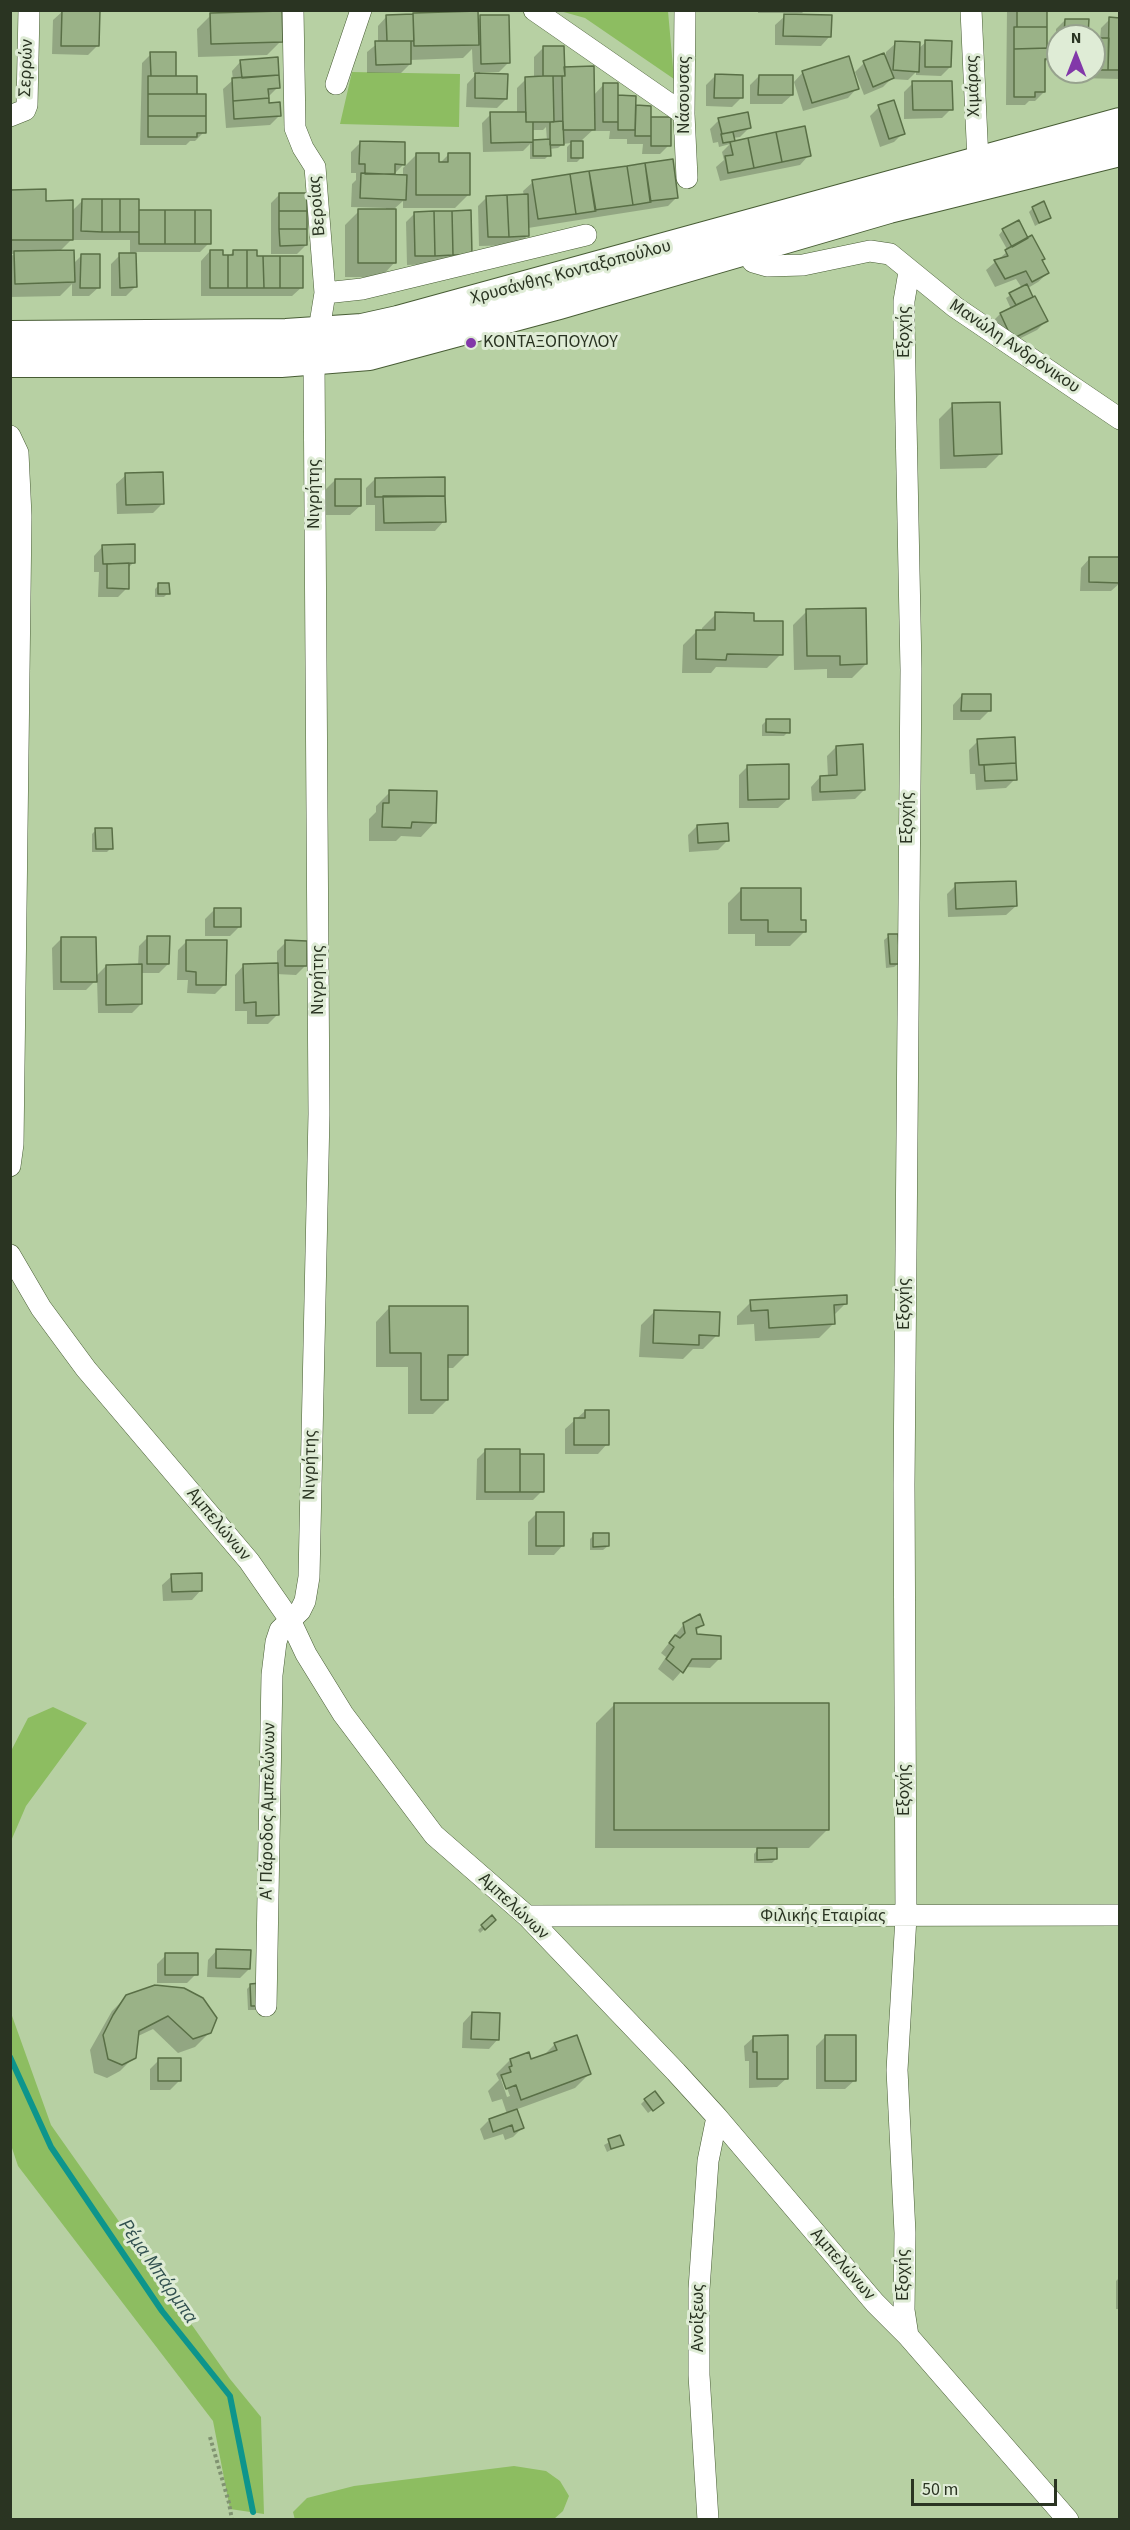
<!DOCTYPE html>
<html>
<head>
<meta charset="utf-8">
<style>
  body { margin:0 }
  #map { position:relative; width:1130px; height:2530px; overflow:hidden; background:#b7d0a3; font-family:"Source Sans 3",sans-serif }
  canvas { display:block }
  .frame { position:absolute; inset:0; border:12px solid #2a3422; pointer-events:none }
  .north { position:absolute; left:1046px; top:24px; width:60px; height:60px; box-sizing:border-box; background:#dfecd6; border:2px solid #97a28e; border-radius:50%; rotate:0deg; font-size:16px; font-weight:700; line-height:24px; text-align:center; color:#2a3422 }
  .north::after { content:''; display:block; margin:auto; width:21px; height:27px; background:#8238a9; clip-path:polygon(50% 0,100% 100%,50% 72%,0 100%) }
  .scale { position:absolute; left:911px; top:2479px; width:146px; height:27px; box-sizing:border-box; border:3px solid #2a3422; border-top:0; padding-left:8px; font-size:18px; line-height:21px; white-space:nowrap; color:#2a3422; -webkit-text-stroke:4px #dfecd6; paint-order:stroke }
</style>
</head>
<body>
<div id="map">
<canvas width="1130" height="2530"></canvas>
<div class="frame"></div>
<div class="north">N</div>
<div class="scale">50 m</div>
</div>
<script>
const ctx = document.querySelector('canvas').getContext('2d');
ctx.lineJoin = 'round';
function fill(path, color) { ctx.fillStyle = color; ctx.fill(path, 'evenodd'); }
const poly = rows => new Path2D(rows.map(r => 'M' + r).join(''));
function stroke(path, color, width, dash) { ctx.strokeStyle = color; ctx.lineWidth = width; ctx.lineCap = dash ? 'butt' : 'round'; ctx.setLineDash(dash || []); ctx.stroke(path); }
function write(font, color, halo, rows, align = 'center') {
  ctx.font = font + ' "Source Sans 3",sans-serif'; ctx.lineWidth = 6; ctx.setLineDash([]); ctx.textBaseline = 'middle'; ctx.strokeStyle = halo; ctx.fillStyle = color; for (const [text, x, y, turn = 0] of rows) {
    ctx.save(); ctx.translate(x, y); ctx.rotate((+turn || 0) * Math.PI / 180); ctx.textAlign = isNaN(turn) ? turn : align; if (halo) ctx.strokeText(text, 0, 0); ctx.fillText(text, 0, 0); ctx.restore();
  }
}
const green = poly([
  [560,11,668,11,674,79,585,18],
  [352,72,460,74,459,127,340,124],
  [53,1707,87,1723,26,1806,11,1841,11,1751,28,1718],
  [11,2013,51,2125,230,2379,261,2417,264,2514,230,2509,213,2421,18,2166,11,2145],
  [514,2466,546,2471,560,2481,569,2496,563,2511,554,2519,295,2520,293,2512,307,2498,354,2486]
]);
const shadow = poly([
  [758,10,805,10,802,13,758,13],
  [1007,10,1045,10,1046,50,1048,59,1044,63,1044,92,1035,101,1029,101,1025,105,1006,105],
  [63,11,97,46,88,55,52,54,53,20],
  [414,14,477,21,481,17,509,62,499,72,480,72,480,75,506,99,497,108,466,107,467,84,478,72,473,72,472,49,463,58,410,60,410,64,401,73,367,73,367,52,378,43,378,26,387,16],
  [211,15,281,41,267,55,198,57,197,29],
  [785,16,830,36,821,46,775,45,775,25],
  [1110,19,1120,19,1120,79,1079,78,1079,75,1055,74,1056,29,1065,20,1087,36,1058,36,1058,72,1094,72,1094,40,1100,40,1101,28],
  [926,42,950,67,941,76,916,75,916,72,908,80,891,79,883,87,864,95,855,72,864,63,886,61,886,52,896,43,918,49],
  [543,48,593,96,604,84,617,97,634,107,650,107,650,119,669,145,660,154,642,154,643,144,627,144,627,139,609,139,610,131,595,131,595,128,581,141,581,158,577,162,567,162,567,147,571,143,563,144,558,148,549,149,549,155,545,159,530,159,530,144,523,151,483,152,482,123,491,114,517,113,517,88,526,79,534,78,534,57],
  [546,127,547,141,532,143,531,130,543,130],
  [151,54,195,95,204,132,195,141,190,141,186,145,140,145,142,63],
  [241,61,278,87,268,97,268,104,279,116,270,125,226,128,223,89,233,80,232,71],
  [803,72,857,88,848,98,803,111,794,82],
  [716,75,741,98,732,107,706,106,706,85],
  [759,76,792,95,782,104,750,104,750,85],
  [913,83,951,109,942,118,904,119,904,92],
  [879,107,903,133,894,142,880,147,870,116],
  [719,120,749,128,740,137,733,138,734,142,809,155,800,165,720,181,716,167,724,160,722,152,730,144,719,147,718,142,713,143,710,129],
  [360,143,404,144,403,168,417,154,438,165,449,154,469,194,455,208,403,208,403,201,394,209,395,262,381,277,345,277,345,225,359,211,386,211,386,208,351,207,352,184,356,180,356,173,351,173,351,152],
  [403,165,403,176,394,176,394,174],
  [533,182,677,197,668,206,528,228,528,235,519,245,479,246,478,206,487,197,524,196,523,191],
  [10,191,72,211,82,201,138,211,209,243,200,252,135,252,135,287,126,296,111,296,111,264,120,255,130,255,130,240,71,240,60,251,73,264,81,256,99,287,89,296,72,296,72,284,60,296,10,297,10,257,14,254,10,254],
  [280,194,306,245,297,254,271,254,271,203],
  [1033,208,1049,218,1035,226,1029,212],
  [469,212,461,263,407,265,406,222,415,213],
  [1003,230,1041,260,1048,273,1038,282,1028,288,1031,296,1026,301,1046,321,1037,330,1003,347,991,323,1000,314,1011,309,1006,298,1022,288,1016,279,995,287,986,270,1008,251,999,235],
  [210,251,221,256,229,256,234,251,255,257,302,287,292,296,201,296,201,261],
  [953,405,1000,454,986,468,940,469,939,419],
  [126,475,162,504,153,513,117,514,116,484],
  [375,479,444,521,435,531,375,531,375,505,366,505,366,488],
  [335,480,360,506,350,515,326,515,326,489],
  [103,546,134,562,127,569,127,588,118,597,98,597,99,572,94,572,94,556],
  [1090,558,1120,559,1120,583,1111,591,1080,591,1081,568],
  [159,585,168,593,164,597,155,597,155,589],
  [807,611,866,664,852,678,827,678,827,669,794,670,793,625],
  [716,614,753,622,781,654,767,668,716,667,711,673,682,673,683,645,697,631,702,631,702,628],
  [962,695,989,711,980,720,953,720,953,705],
  [766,721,788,732,784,736,762,736,762,725],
  [1013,739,1015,779,1006,788,976,790,975,774,970,774,969,750,978,741],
  [836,747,864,790,855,799,812,801,811,787,820,777,828,777,827,756],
  [748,766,788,799,778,808,739,808,739,775],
  [390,792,435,822,421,837,401,836,396,841,369,841,369,819,376,812,376,806],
  [697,826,727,841,718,850,689,852,688,835],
  [96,830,111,848,107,852,92,852,92,834],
  [956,885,1016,906,1006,915,948,917,947,894],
  [742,889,800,922,804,932,790,946,755,946,755,934,728,934,728,903],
  [214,910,239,927,230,936,205,936,205,919],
  [889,936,899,963,894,967,886,968,884,940],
  [148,937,168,964,159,973,140,973,141,1004,132,1013,98,1013,97,979,86,990,53,990,52,948,61,939,95,977,106,966,138,966,139,946],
  [187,941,225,984,215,994,187,993,188,980,177,980,178,950],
  [286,942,306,965,296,975,276,974,277,1015,268,1024,247,1024,247,1011,235,1011,235,975,244,965,277,965,277,951],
  [751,1302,845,1304,833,1316,833,1324,819,1338,755,1341,754,1324,737,1325,737,1316],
  [390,1307,467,1354,453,1368,447,1368,447,1400,433,1414,408,1414,408,1367,376,1367,376,1322],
  [655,1311,717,1335,703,1349,693,1349,683,1359,639,1357,641,1325],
  [585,1411,607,1444,598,1454,565,1454,565,1429],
  [486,1450,518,1455,542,1491,533,1500,476,1500,477,1459],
  [537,1513,563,1545,554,1555,528,1555,528,1522],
  [594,1535,608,1546,603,1550,590,1550,590,1539],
  [172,1576,201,1590,192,1600,163,1601,162,1585],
  [684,1624,702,1625,695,1632,719,1659,710,1668,685,1667,673,1681,658,1669,666,1657,661,1653],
  [615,1704,827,1830,809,1848,776,1848,776,1859,772,1863,754,1863,754,1854,759,1848,595,1848,596,1723],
  [492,1917,494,1920,480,1933,478,1930],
  [217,1950,249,1969,240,1978,207,1977,208,1960],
  [166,1955,196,1974,187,1983,157,1983,157,1964],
  [251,1985,261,2005,256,2010,248,2010,247,1989],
  [127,1996,210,2032,195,2047,178,2053,153,2029,136,2037,134,2057,120,2071,107,2078,94,2073,90,2050,112,2011],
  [472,2013,498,2039,489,2049,462,2048,463,2023],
  [826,2036,855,2080,845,2089,816,2089,816,2046],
  [754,2037,787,2078,777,2087,749,2088,749,2061,745,2061,744,2046],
  [555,2044,589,2074,575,2088,515,2110,522,2128,513,2137,505,2140,503,2134,484,2140,480,2129,489,2120,507,2114,502,2099,492,2102,488,2091,499,2080,496,2074,510,2060,530,2061,542,2057],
  [503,2077,510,2096,507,2097,501,2079],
  [159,2060,180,2080,170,2090,150,2090,150,2069],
  [645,2100,660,2104,648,2113,641,2104],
  [619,2137,622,2144,607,2152,604,2145],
  [1120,2277,1120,2309,1116,2309,1116,2281]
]);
const stream = poly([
  [10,2057,51,2147,162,2311,230,2396,253,2512]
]);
const building = poly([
  [62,10,100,10,99,46,61,46,62,10],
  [1017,10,1047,10,1047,27,1017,27,1017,10],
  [282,11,283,42,211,44,210,13,282,11],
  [478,11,479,45,414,46,413,13,478,11],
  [413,14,414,41,387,41,386,15,413,14],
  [784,14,832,15,831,37,783,36,784,14],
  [480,15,509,15,510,63,481,64,480,15],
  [1109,17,1120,18,1120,70,1108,70,1109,17],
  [1065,19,1089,19,1088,36,1064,36,1065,19],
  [1014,27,1047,27,1047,48,1014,49,1014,27],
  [1094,38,1109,38,1108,70,1094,70,1094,38],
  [925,40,952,41,951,67,925,67,925,40],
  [375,41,411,41,411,64,376,65,375,41],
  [895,41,920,42,919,72,893,70,895,41],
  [543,46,564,46,565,76,543,76,543,46],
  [1049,48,1049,59,1045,59,1045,92,1035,92,1035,97,1014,97,1014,49,1049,48],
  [150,52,176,52,176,76,151,76,150,52],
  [884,53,894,78,873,87,863,61,884,53],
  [849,56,859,89,812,103,802,71,849,56],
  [278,57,279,75,242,78,240,60,278,57],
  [594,66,595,130,563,130,562,76,565,76,564,67,594,66],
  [475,73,508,74,507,99,475,98,475,73],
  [715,74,743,75,743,98,714,98,715,74],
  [279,75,280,88,268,89,269,98,233,101,232,78,279,75],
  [759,75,793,75,793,95,758,95,759,75],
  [148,76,197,76,197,94,148,94,148,76],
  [543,76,553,76,554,122,526,122,525,77,543,76],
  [912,81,952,81,953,110,913,110,912,81],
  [603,83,618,83,618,122,603,122,603,83],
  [148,94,206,94,206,116,148,116,148,94],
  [618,95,636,96,635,130,618,130,618,95],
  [269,98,269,103,280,102,281,116,234,119,233,101,269,98],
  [894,100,905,134,889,139,878,105,894,100],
  [636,105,651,106,651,136,635,136,636,105],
  [490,112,526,112,526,122,533,122,533,142,491,143,490,112],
  [748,112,751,128,722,134,718,118,748,112],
  [148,116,206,116,206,133,197,133,197,137,148,137,148,116],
  [651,117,671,117,671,146,651,146,651,117],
  [563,121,564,145,550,145,550,122,563,121],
  [805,126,811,156,782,162,776,132,805,126],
  [733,132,735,141,723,143,721,134,733,132],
  [776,132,782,162,754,168,748,138,776,132],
  [748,138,754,168,728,173,725,156,733,155,730,142,748,138],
  [550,139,551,156,533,156,533,140,550,139],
  [360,141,405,142,405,165,395,164,395,174,365,174,365,164,359,164,360,141],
  [571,141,583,141,583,158,571,158,571,141],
  [416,153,439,153,439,162,448,162,448,153,470,153,470,195,416,195,416,153],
  [673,159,678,198,650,201,645,163,673,159],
  [645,163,651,202,633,205,627,166,645,163],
  [627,166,633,205,595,210,589,171,627,166],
  [589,171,596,211,576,214,570,174,589,171],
  [361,173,407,175,406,200,360,198,361,173],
  [570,174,576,214,538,219,532,180,570,174],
  [46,189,46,201,73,200,73,240,10,240,10,190,46,189],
  [279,193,307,193,307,211,279,211,279,193],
  [528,194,529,236,509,237,507,195,528,194],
  [507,195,509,237,488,237,486,196,507,195],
  [82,199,102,199,102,232,81,231,82,199],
  [102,199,120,199,120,232,102,232,102,199],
  [120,199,139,199,139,232,120,232,120,199],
  [1044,201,1051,218,1039,223,1032,207,1044,201],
  [358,209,396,209,396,263,358,263,358,209],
  [139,210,165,210,165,244,139,244,139,210],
  [165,210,195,210,195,244,165,244,165,210],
  [195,210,211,210,211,244,195,244,195,210],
  [471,210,472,255,453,255,452,211,471,210],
  [279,211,307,211,307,229,279,229,279,211],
  [434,211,435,256,415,256,414,212,434,211],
  [434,211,452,211,453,255,435,256,434,211],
  [1019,220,1028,238,1012,247,1002,229,1019,220],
  [279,229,307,229,307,245,280,246,279,229],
  [1032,235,1045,259,1042,260,1049,273,1032,282,1026,271,1005,279,994,260,1008,256,1005,250,1032,235],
  [74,250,75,282,15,284,14,251,74,250],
  [210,250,223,250,223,255,228,255,228,288,210,288,210,250],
  [233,250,247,250,247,288,228,288,228,255,233,255,233,250],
  [247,250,257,250,257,256,263,256,264,288,247,288,247,250],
  [119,253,136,253,137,287,120,288,119,253],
  [81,254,100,254,100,288,80,288,81,254],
  [263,256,280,256,280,288,264,288,263,256],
  [280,256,303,256,303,288,280,288,280,256],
  [1027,284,1033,297,1016,305,1009,293,1027,284],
  [1035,296,1048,321,1012,339,1000,313,1035,296],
  [1000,402,1002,454,954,456,952,403,1000,402],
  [163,472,164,504,126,505,125,473,163,472],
  [445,477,445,496,375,497,375,478,445,477],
  [335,479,361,479,361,506,335,506,335,479],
  [383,496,445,496,446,522,384,523,383,496],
  [135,544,135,563,103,564,102,545,135,544],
  [1089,557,1120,557,1120,583,1089,582,1089,557],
  [129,563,129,589,107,588,107,564,129,563],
  [158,583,169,583,170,594,158,594,158,583],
  [866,608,867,664,840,665,840,656,807,656,806,609,866,608],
  [715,612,754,613,754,621,783,621,783,655,727,654,726,660,696,659,696,630,715,630,715,612],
  [962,694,991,694,991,711,961,711,962,694],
  [766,719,790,719,790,733,766,732,766,719],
  [1015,737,1016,763,979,765,977,739,1015,737],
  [863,744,865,790,820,792,820,776,837,775,836,746,863,744],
  [1016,763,1017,780,985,781,984,765,1016,763],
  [789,764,789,799,748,800,747,765,789,764],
  [389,790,437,791,436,823,412,822,411,828,382,827,383,803,389,803,389,790],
  [728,823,729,841,698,843,697,825,728,823],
  [95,828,112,828,113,849,96,849,95,828],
  [1016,881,1017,906,956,909,955,883,1016,881],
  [741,888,801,888,801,920,806,920,806,932,768,932,768,920,741,920,741,888],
  [214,908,241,908,241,927,214,927,214,908],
  [888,934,898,934,900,964,890,964,888,934],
  [147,936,170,936,169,964,147,964,147,936],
  [61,937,96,937,97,982,61,982,61,937],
  [186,940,227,940,226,985,196,985,196,972,186,971,186,940],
  [285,940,307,941,307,966,285,966,285,940],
  [278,963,279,1015,256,1016,256,1002,244,1003,243,964,278,963],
  [142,964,142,1004,106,1005,106,965,142,964],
  [847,1295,847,1304,834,1305,835,1324,769,1328,768,1310,751,1311,750,1300,847,1295],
  [389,1306,468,1306,468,1355,448,1355,448,1400,421,1400,421,1353,390,1353,389,1306],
  [654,1310,720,1312,719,1336,699,1335,699,1345,653,1343,654,1310],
  [585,1410,609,1410,609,1445,574,1445,574,1418,585,1418,585,1410],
  [485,1449,520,1449,520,1492,485,1492,485,1449],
  [520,1454,544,1454,544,1492,520,1492,520,1454],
  [536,1512,564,1512,564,1546,536,1546,536,1512],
  [593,1533,609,1533,609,1546,593,1547,593,1533],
  [202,1573,202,1591,172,1592,171,1574,202,1573],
  [700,1614,704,1625,696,1628,697,1634,721,1636,721,1659,692,1659,683,1673,666,1659,674,1647,669,1643,675,1635,680,1638,685,1633,683,1623,700,1614],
  [614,1703,829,1703,829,1830,614,1830,614,1703],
  [757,1848,777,1848,777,1859,757,1860,757,1848],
  [492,1915,496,1920,485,1930,481,1925,492,1915],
  [216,1949,251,1950,250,1969,216,1968,216,1949],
  [165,1953,198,1953,198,1975,165,1975,165,1953],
  [261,1983,262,2006,251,2006,250,1984,261,1983],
  [155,1985,184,1988,203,1998,217,2018,211,2033,193,2039,168,2016,139,2031,136,2058,122,2065,108,2059,103,2035,113,2015,126,1995,155,1985],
  [472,2012,500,2013,499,2040,471,2039,472,2012],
  [577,2035,591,2074,521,2100,516,2085,506,2089,501,2075,511,2072,509,2067,512,2066,510,2059,529,2052,531,2059,557,2050,554,2043,577,2035],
  [788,2035,788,2079,757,2079,757,2052,753,2052,753,2036,788,2035],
  [825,2035,856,2035,856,2081,825,2081,825,2035],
  [158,2058,181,2058,181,2081,158,2081,158,2058],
  [655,2091,664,2103,653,2111,644,2099,655,2091],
  [517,2109,524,2128,514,2132,512,2125,493,2132,489,2119,517,2109],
  [620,2135,624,2145,611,2149,608,2139,620,2135]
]);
const path = poly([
  [210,2437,229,2503,232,2520]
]);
const minor = poly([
  [534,10,684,114],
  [685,10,684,114,687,178],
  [971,10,978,161],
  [336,84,361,10],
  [10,116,25,110,27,105,29,10],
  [745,250,753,262,767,266,803,265,870,251,890,254,955,307,1120,419],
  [325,293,362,289,586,235],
  [10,436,18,453,21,516,13,1144,10,1166],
  [10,1255,41,1308,86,1369,249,1561,290,1620,306,1654,343,1714,434,1835,527,1916,676,2072,717,2117,875,2303,908,2336,1068,2520],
  [527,1916,1120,1915],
  [266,2006,272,1675,276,1642,280,1630,300,1611,305,1601,309,1577,319,1114,314,361,325,293,315,167,303,148,295,128,293,10],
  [908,2336,904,2310,905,2233,897,2070,906,1917,904,1484,911,670,904,323,904,301,909,272],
  [708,2520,699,2375,699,2289,708,2161,717,2117]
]);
const secondary = poly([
  [10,336,286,334,362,329,398,321,1120,123],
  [10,362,281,362,369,355,559,304,889,208,1120,151]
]);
const markers = [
  [471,343,6,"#8238a9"]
];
const streetNames = [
  ["Σερρών",27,68,-88],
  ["Χιμάρας",974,86,-92],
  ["Νάσουσας",685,95,-90],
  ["Βεροίας",318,206,-95],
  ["Χρυσάνθης Κονταξοπούλου",571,273,-15],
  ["Εξοχής",905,332,-90],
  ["Μανώλη Ανδρόνικου",1014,347,34],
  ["Νιγρήτης",315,494,-90],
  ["Εξοχής",908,818,-90],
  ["Νιγρήτης",319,980,-90],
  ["Εξοχής",905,1304,-90],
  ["Νιγρήτης",311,1465,-89],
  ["Αμπελώνων",218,1525,50],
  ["Εξοχής",905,1790,-90],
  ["Α' Πάροδος Αμπελώνων",269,1811,-89],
  ["Αμπελώνων",513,1907,43],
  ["Φιλικής Εταιρίας",823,1917],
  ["Αμπελώνων",842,2265,49],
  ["Εξοχής",904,2275,-90],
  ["Ανοίξεως",699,2318,-90]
];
const poiNames = [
  ["ΚΟΝΤΑΞΟΠΟΥΛΟΥ",483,343]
];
const waterNames = [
  ["Ρέμα Μπάρμπα",157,2272,55]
];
fill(green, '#8dbd61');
fill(shadow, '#0003');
stroke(stream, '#0d958c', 6);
fill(building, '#9ab287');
stroke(building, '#596f46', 1.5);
stroke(minor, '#475c34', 22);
stroke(secondary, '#475c34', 32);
stroke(path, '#809371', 4, [3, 3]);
stroke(minor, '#fff', 21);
stroke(secondary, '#fff', 30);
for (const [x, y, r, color] of markers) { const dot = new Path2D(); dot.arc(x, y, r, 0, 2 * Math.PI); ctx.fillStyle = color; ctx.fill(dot); stroke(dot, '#dfecd6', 2); }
write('18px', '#2a3422', '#dfecd6', streetNames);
write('18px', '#2a3422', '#dfecd6', poiNames, 'left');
write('italic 20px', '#325150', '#dfecd6', waterNames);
</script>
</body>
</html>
